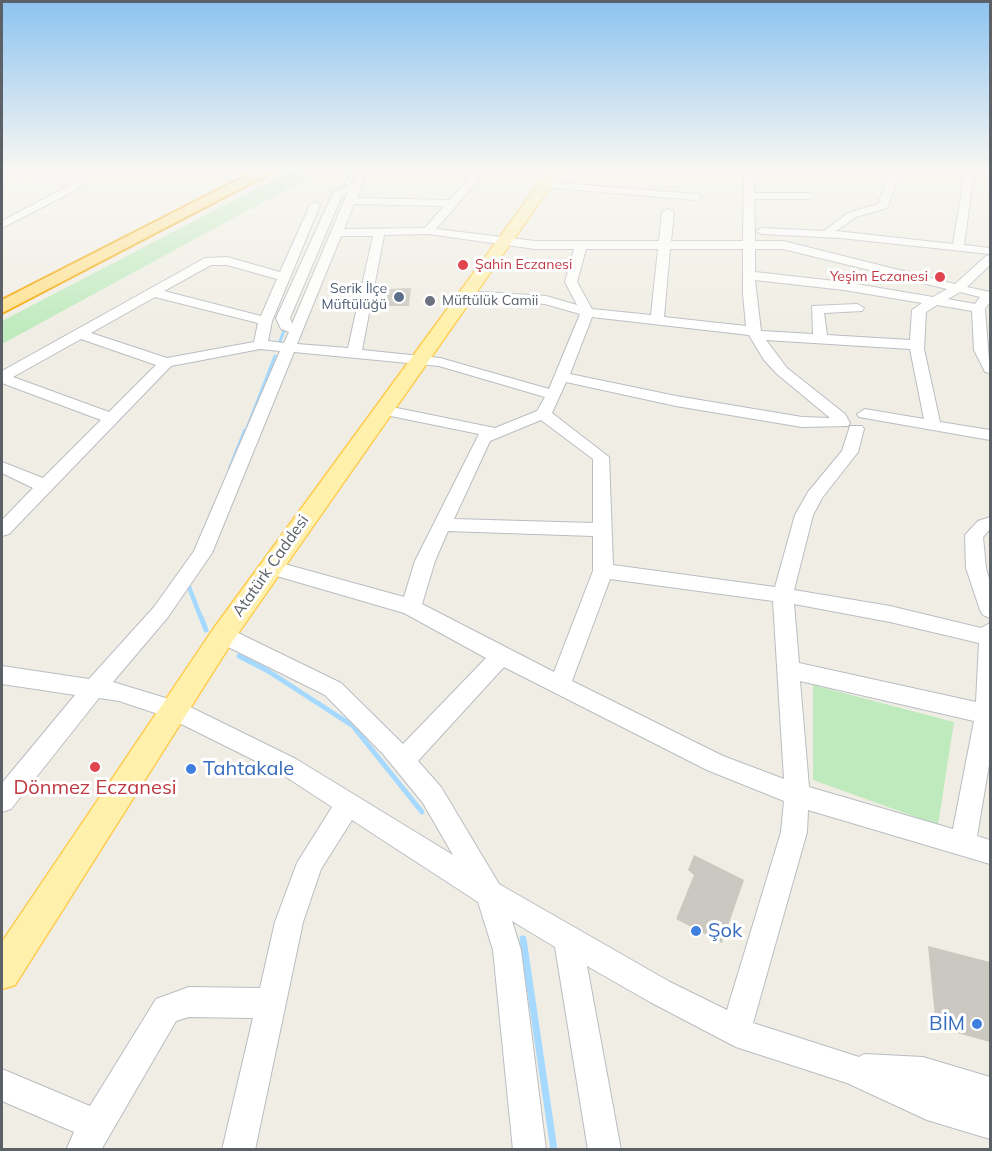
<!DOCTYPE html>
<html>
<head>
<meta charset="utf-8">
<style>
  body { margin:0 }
  #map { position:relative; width:992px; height:1151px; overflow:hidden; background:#f0eee4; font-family:Mulish,sans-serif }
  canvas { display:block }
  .frame { position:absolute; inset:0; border:3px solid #5c6167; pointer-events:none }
</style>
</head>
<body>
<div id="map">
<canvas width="992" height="1151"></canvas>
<div class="frame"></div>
</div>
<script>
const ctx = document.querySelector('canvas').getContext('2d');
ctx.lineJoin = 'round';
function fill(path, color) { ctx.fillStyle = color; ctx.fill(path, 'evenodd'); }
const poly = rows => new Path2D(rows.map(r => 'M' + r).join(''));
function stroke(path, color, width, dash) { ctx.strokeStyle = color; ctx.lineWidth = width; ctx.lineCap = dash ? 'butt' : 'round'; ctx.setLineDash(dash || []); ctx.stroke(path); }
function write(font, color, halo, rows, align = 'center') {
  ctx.font = font + ' Mulish,sans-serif'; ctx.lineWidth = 6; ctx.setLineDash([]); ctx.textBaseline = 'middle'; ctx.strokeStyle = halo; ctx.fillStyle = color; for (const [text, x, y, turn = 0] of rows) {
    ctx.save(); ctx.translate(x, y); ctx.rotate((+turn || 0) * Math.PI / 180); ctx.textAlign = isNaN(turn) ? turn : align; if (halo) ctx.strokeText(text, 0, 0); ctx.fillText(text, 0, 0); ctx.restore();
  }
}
const green = poly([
  [290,171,309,177,2,344,2,321],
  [813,685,954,722,938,825,813,780]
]);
const streamFar4 = poly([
  [341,193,350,170]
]);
const streamFar3 = poly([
  [278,346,286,326],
  [245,433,275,356]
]);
const streamFar2 = poly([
  [230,469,245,431],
  [187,582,201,618]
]);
const streamFar1 = poly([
  [201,617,206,630],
  [239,656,268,671,353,726,422,812]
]);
const stream = poly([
  [523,939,554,1150]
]);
const building = poly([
  [411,288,409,306,386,306,388,289],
  [694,855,744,880,722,943,676,919,694,875,688,870],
  [928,946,990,962,990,1042,936,1027]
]);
const minor = poly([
  [2,170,72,173,85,179,78,189,2,228,2,221,70,185,74,180,2,174,2,170],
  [358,170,487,170,436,229,535,241,659,241,662,212,668,209,674,212,671,241,743,241,744,170,754,170,754,193,809,193,814,196,809,199,754,199,755,241,783,241,955,284,986,256,990,255,990,265,967,287,990,292,990,302,985,309,990,373,985,372,974,350,972,311,937,305,926,312,924,349,940,422,990,430,990,440,859,417,857,414,865,409,924,419,910,349,766,340,787,368,845,414,850,423,848,426,802,427,676,406,566,382,552,413,609,457,613,565,775,587,795,515,808,492,842,451,850,426,862,426,864,429,858,452,822,498,813,515,794,590,890,606,981,628,990,623,990,759,977,836,990,840,990,864,808,810,807,832,753,1023,859,1057,864,1054,923,1057,990,1077,990,1139,927,1120,847,1083,736,1047,650,1002,587,966,621,1150,588,1150,555,947,512,921,521,950,546,1150,513,1150,493,950,478,902,352,820,321,869,303,922,255,1150,222,1150,253,1018,189,1017,176,1021,101,1150,66,1150,74,1132,2,1101,2,1069,90,1106,156,999,189,987,260,988,275,922,297,863,332,807,280,773,167,717,119,701,99,698,11,809,2,812,2,783,75,695,2,684,2,666,89,679,154,607,194,551,280,351,260,349,171,366,9,534,2,536,2,520,33,488,2,473,2,462,43,478,101,420,2,383,2,371,205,258,227,257,280,272,310,205,315,202,320,205,272,321,268,341,284,343,289,332,281,329,276,318,333,193,353,183,358,170],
  [473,174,450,200,357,198,366,175,473,174],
  [348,192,292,324,292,323,290,318,342,195,348,192],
  [354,204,444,206,425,228,344,229,354,204],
  [428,234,535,249,574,249,565,282,577,305,546,296,466,291,460,295,466,299,545,304,580,314,549,389,440,358,362,350,384,235,428,234],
  [341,236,373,236,348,348,297,344,341,236],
  [586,249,658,249,651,315,592,309,577,282,586,249],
  [670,249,743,249,743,294,746,326,664,317,670,249],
  [755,249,783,249,947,289,933,297,844,282,755,272,755,249],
  [211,265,227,265,277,279,261,316,164,291,211,265],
  [755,280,844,290,922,303,912,310,910,340,827,335,824,313,862,311,864,308,857,304,812,306,813,334,761,331,755,280],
  [960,292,980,297,975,304,948,299,960,292],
  [155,297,258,323,254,342,167,358,91,333,155,297],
  [592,317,749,335,764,360,777,374,830,418,802,417,676,396,570,374,592,317],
  [81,339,156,365,109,412,13,377,81,339],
  [294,352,439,366,545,397,537,411,495,428,382,405,376,407,374,410,376,413,479,434,415,561,404,597,270,560,263,562,260,567,263,572,404,613,486,658,403,744,341,683,230,629,223,627,216,629,213,635,216,641,325,695,383,754,423,803,453,855,296,759,182,703,113,682,168,617,212,553,294,352],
  [541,420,593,459,593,523,454,519,490,441,541,420],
  [448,531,593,536,593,571,554,672,422,604,435,561,448,531],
  [610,579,773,601,784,779,723,756,572,681,610,579],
  [794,604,890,622,979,643,976,702,799,663,794,604],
  [504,667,707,770,784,801,781,832,727,1010,670,982,499,884,441,787,418,761,504,667],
  [800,681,974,721,953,829,809,787,800,681],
  [891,170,901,170,887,208,856,217,836,231,953,244,965,172,974,170,964,245,990,248,990,254,840,238,762,234,756,231,762,228,824,231,848,213,878,204,891,170],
  [545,182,697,194,702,197,697,200,541,187,540,185,545,182],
  [990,517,990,529,983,537,986,568,990,582,990,618,983,615,980,610,966,568,965,535,978,521,990,517]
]);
const major = poly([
  [549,170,562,170,232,642,15,985,2,989,2,942,214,628,549,170]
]);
const highway = poly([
  [257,170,276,170,2,313,2,300,257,170]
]);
const markers = [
  [463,265,6,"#e0444e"],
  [940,277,6,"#e0444e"],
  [399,297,6,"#5c6f8a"],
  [430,301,6,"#6b7280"],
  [95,767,6,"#e0444e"],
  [191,769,6,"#3f7fe0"],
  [696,931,6,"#3f7fe0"],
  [977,1024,6,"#3f7fe0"]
];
const farHealthnames = [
  ["Şahin Eczanesi",475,265],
  ["Yeşim Eczanesi",928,277,"right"]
];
const farServicenames = [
  ["Serik İlçe",387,289],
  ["Müftülüğü",387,305]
];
const farWorshipnames = [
  ["Müftülük Camii",442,301]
];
const streetNames = [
  ["Atatürk Caddesi",271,566,-55]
];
const nearShopnames = [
  ["Tahtakale",203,769],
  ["Şok",708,931],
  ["BİM",965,1024,"right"]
];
const nearHealthnames = [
  ["Dönmez Eczanesi",95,788]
];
fill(green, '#bfeabe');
stroke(streamFar4, '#a6d9ff', 2);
stroke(streamFar3, '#a6d9ff', 3);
stroke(streamFar2, '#a6d9ff', 4.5);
stroke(streamFar1, '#a6d9ff', 5);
stroke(stream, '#a6d9ff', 7);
fill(building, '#cbc8c1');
stroke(minor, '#b9bdc2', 2);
stroke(major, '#ffcc4f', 3);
stroke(highway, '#f5a600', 4);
fill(minor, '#fff');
fill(major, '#fff1ab');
fill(highway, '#ffe18d');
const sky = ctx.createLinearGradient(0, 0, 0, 331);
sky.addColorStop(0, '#8dc3f1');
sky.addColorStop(0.51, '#f8f7f3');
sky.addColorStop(1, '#f8f7f300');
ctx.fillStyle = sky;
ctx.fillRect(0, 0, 992, 331);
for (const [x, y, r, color] of markers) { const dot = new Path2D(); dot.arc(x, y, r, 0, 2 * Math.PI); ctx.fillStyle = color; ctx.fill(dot); stroke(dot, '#fff', 2); }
write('14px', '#be3a42', '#fff', farHealthnames, 'left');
write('14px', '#4e5e75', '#fff', farServicenames, 'right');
write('14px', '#5b616d', '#fff', farWorshipnames, 'left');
write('16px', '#5c6167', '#fff', streetNames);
write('20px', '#366cbe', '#fff', nearShopnames, 'left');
write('20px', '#be3a42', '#fff', nearHealthnames);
</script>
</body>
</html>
